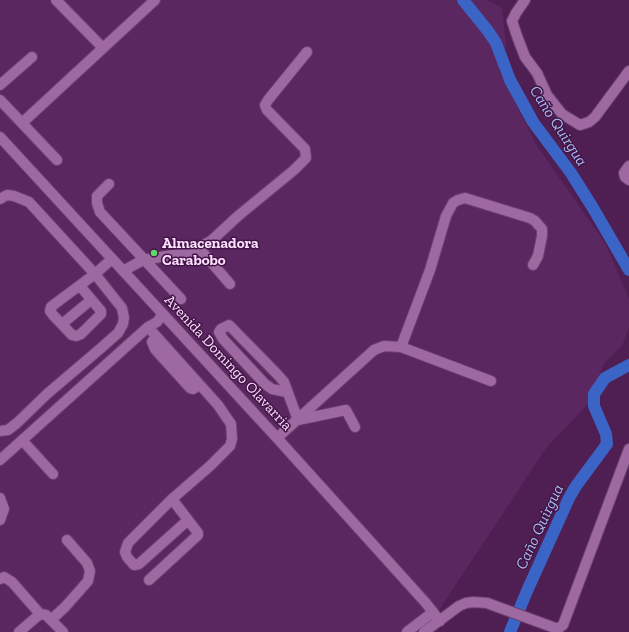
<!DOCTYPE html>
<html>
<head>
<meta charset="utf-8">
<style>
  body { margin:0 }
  canvas { display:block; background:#4f1f53 }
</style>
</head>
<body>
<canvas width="629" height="632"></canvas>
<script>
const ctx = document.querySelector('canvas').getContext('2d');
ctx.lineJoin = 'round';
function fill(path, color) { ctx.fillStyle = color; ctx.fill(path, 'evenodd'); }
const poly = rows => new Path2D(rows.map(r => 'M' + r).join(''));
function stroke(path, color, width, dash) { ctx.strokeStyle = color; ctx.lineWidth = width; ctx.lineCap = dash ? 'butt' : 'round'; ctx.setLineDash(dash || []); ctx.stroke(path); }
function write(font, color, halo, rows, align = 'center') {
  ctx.font = font + ' "Zilla Slab",serif'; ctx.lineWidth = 3; ctx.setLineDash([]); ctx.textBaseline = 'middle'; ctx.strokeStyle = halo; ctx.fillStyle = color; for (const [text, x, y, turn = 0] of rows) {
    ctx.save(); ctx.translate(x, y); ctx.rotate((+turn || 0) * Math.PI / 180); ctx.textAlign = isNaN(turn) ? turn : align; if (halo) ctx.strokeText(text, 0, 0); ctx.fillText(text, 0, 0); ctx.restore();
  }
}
const built = poly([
  [0,0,487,0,502,8,506,46,499,71,537,146,605,243,629,299,629,327,622,346,604,363,589,403,546,448,431,622,418,632,0,632]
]);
const river = poly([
  [463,0,488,31,496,43,510,80,533,122,571,173,593,208,629,270],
  [510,632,527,591,569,498,576,486,607,444,606,434,594,406,594,394,605,378,629,365]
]);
const minor = poly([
  [56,0,103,48],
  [525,0,516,13,512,21,517,36,525,57,537,73,547,95,562,114,580,125,589,122,595,117,629,71],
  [0,85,32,57],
  [0,100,57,160],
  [22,123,155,0],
  [0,137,277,438,425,602,440,621],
  [629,166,624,173,625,177,629,180],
  [109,184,97,196,97,203,100,212,181,299],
  [0,199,7,195,14,196,29,202,95,274,122,308,124,318,123,324,118,333,101,348,47,394,17,423,8,430,0,431],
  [199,248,230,284],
  [123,271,143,260,190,252,211,241,238,216,294,170,306,158,305,149,267,110,265,105,268,100,307,52],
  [80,286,101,311,101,314,81,334,76,336,72,335,53,315,50,311,51,307,56,303,95,274,112,259],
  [62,324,91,300],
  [148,327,218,405,231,424,232,439,230,446,210,466,172,499,128,543,125,552,127,557,134,565,139,564,188,520],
  [156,336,152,342,155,349,161,356,190,388,193,389,199,385],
  [401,347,430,270,446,216,453,203,458,200,465,198,530,218,535,221,542,229,542,236,538,256,533,265],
  [286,392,272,389,265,384,223,339,219,332,221,329,229,325,277,374,284,382,298,420,346,410,355,427],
  [277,438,374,350,384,346,401,347,491,381],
  [22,440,53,474],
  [0,460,148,327,157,322,163,314],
  [0,498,4,509,0,520],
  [0,579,4,577,12,582,40,614],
  [149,580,198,535,198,533,172,499],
  [52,619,65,607,88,581,90,571,87,563,67,540],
  [19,632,40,614,46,615,63,632],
  [407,632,433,612],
  [424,632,459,606,466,603,473,602,487,603,555,628,559,628,563,625,629,449]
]);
const markers = [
  [154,253,4,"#63d469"]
];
const poiNames = [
  ["Almacenadora",162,244],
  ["Carabobo",162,261]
];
const streetNames = [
  ["Avenida Domingo Olavarria",228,363,47]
];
const waterNames = [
  ["Caño Quirgua",558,126,57],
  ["Caño Quirgua",540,527,-65]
];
fill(built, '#5b2760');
stroke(river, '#3b64c7', 12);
stroke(minor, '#6c416f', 12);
stroke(minor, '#9e69a1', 10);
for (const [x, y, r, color] of markers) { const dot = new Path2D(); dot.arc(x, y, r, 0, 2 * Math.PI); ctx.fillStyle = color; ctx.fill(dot); stroke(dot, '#431447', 1.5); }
write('bold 15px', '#fde0fe', '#431447', poiNames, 'left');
write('15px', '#fde0fe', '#431447', streetNames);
write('italic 16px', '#a6bef0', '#431447', waterNames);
</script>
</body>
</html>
